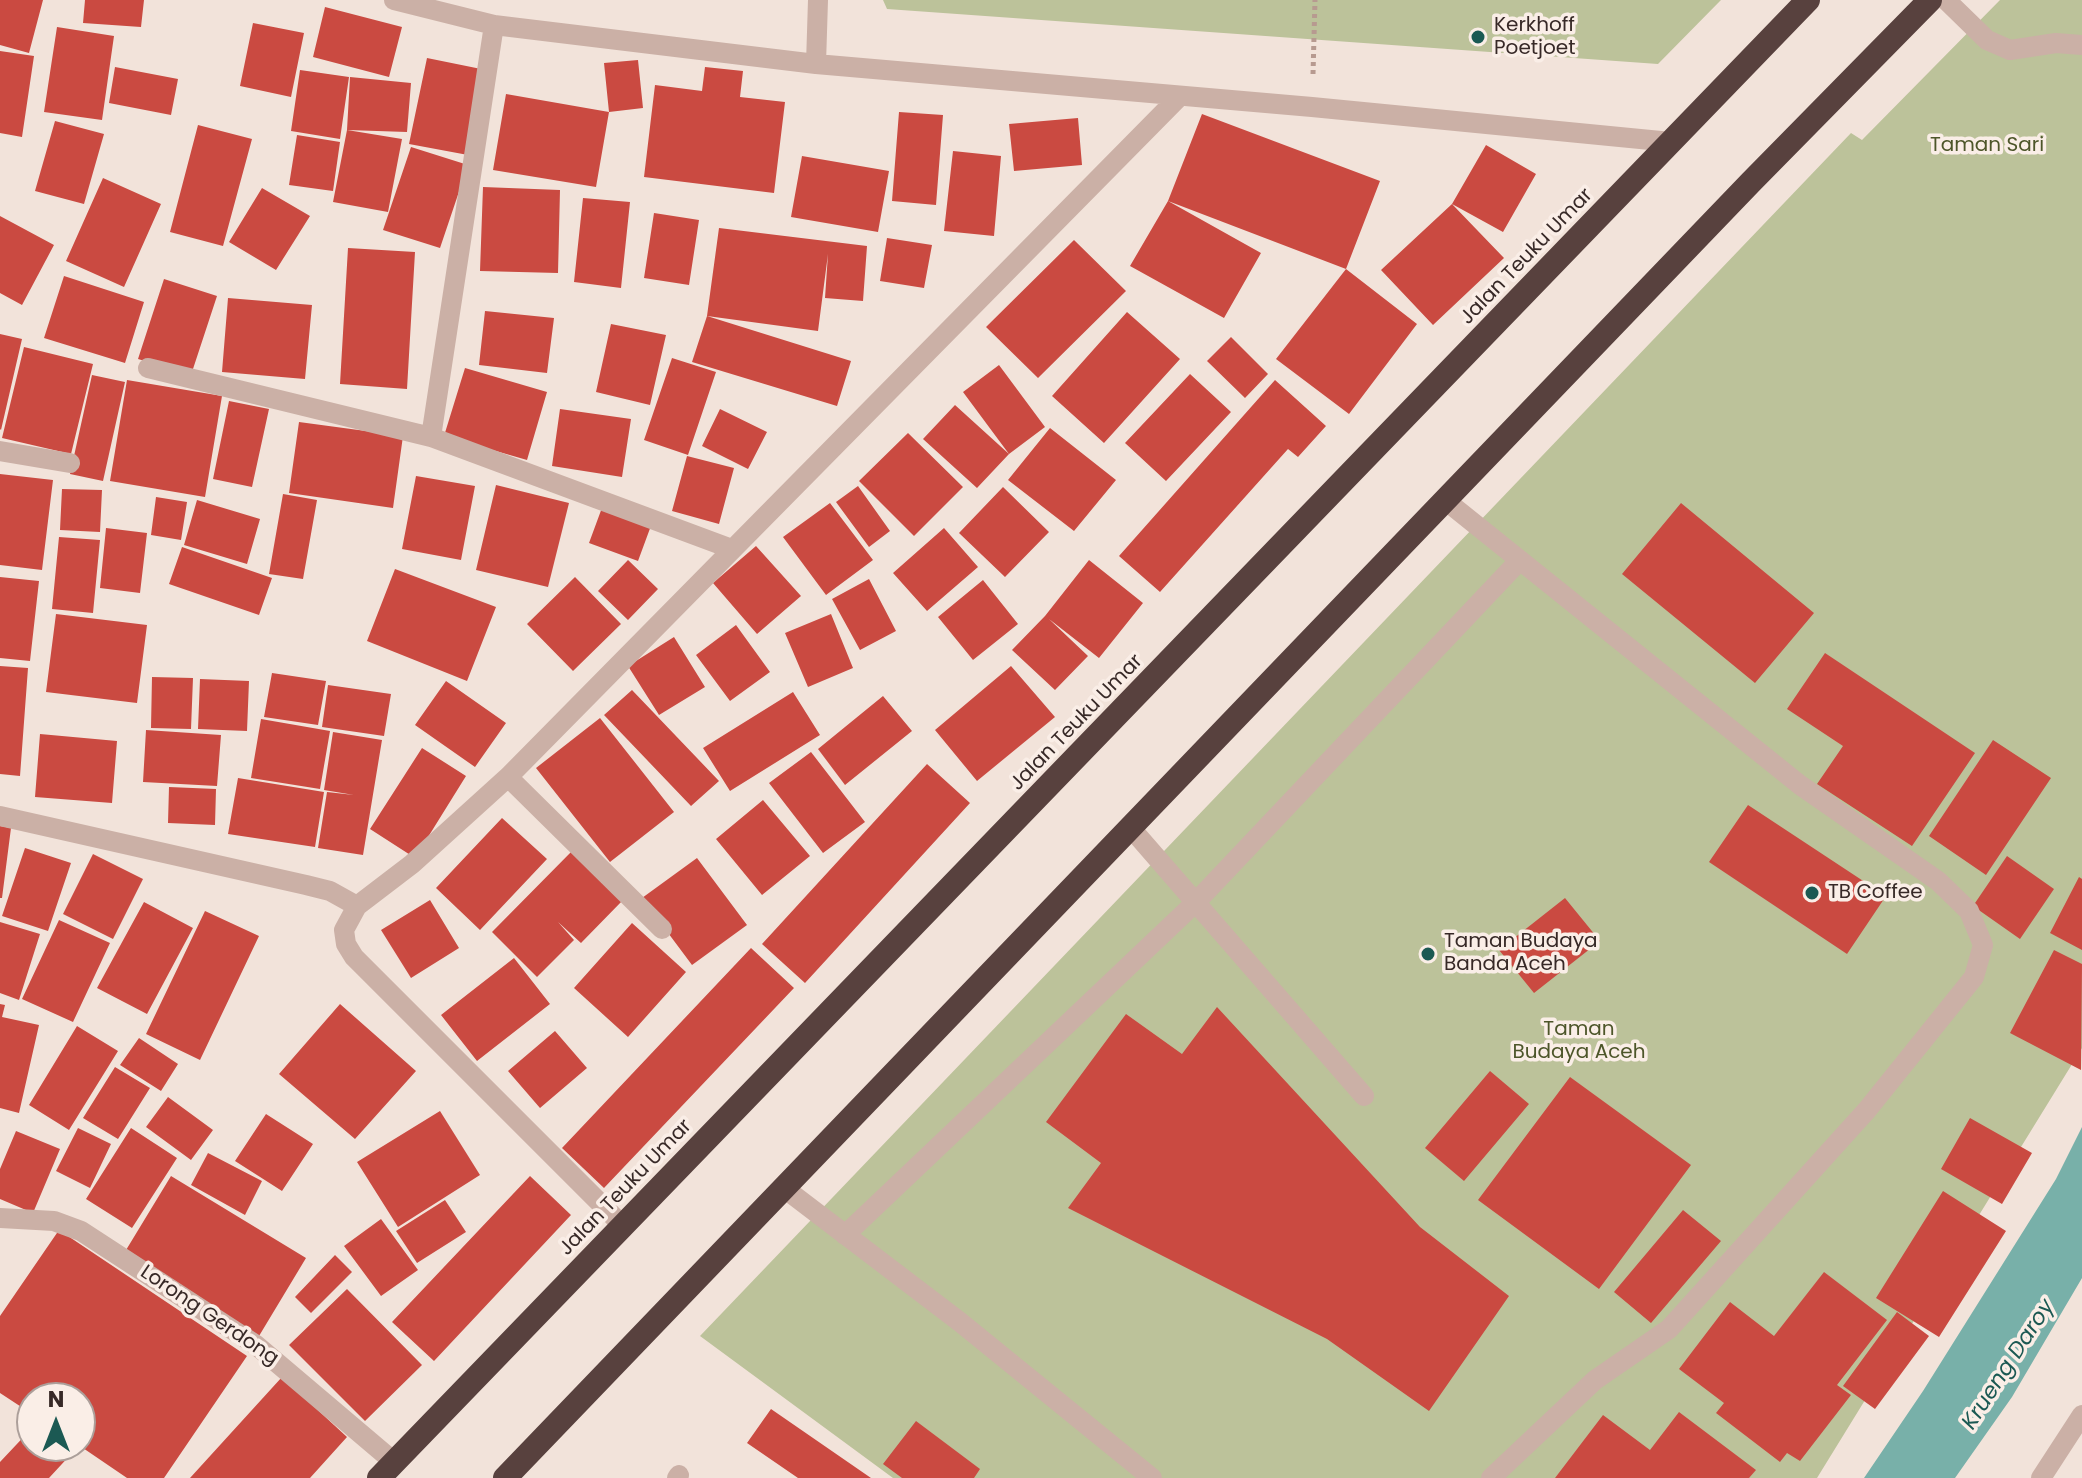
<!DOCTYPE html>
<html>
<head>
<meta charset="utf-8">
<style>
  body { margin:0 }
  #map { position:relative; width:2082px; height:1478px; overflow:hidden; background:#f2e3da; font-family:Poppins,sans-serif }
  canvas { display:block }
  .north { position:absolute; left:16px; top:1382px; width:80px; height:80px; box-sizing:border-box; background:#faeee7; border:2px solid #ac9f9a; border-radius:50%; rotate:0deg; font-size:22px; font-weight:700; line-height:32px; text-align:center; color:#372927 }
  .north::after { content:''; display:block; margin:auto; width:28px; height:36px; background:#1b5953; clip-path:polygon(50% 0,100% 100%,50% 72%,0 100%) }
</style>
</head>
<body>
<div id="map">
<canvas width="2082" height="1478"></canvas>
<div class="north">N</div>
</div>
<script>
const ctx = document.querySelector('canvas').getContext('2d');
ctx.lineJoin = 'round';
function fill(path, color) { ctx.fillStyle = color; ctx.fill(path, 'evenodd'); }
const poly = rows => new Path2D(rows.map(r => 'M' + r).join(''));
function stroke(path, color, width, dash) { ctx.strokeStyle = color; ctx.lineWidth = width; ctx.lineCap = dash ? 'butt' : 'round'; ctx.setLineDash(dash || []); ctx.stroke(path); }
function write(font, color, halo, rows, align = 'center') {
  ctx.font = font + ' Poppins,sans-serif'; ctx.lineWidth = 7; ctx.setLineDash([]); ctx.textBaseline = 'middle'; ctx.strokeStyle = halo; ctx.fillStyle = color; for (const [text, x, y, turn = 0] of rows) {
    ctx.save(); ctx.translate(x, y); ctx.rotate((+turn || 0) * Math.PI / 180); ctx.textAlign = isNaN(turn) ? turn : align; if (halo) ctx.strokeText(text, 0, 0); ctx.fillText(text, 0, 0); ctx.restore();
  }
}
const green = poly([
  [883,0,1721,0,1658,64,887,9],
  [2000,0,2082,0,2082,1048,1817,1478,893,1478,700,1336,1851,133,1862,140]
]);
const water = poly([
  [2082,1127,2082,1278,2012,1397,1955,1478,1864,1478,1923,1391,2056,1179]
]);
const building = poly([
  [0,0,43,0,29,53,0,45],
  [85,0,144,0,141,27,83,23],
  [325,7,402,27,389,77,313,57],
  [253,23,304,33,291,97,240,86],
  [57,27,114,36,102,120,44,112],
  [0,51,34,56,22,137,0,133],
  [427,58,486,70,468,155,409,144],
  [638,60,643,108,609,112,596,187,493,170,506,94,609,112,604,63],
  [115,67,178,79,171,115,109,103],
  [705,67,743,71,740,97,785,102,774,193,644,177,655,85,702,91],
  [300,70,349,77,340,139,291,131],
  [350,77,411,83,407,132,347,130],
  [899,112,943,115,936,205,892,201],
  [1202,114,1380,181,1346,269,1417,324,1349,414,1276,359,1346,269,1168,201,1261,253,1224,318,1130,266,1168,201],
  [1078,118,1082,165,1014,171,1009,124],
  [55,121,104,134,84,204,35,191],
  [198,125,252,139,223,246,170,232],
  [347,130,402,139,388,212,333,202],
  [297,135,340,142,333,191,289,185],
  [1486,145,1536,174,1503,232,1452,204],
  [411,147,468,165,440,248,383,230],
  [953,151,1001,156,994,236,944,231],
  [802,156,889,171,878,232,791,217],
  [103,178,161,204,124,287,66,261],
  [483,187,560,190,558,273,480,271],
  [262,188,310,216,276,270,229,242],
  [583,198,630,202,621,288,574,282],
  [1452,204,1504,258,1433,325,1381,270],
  [654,213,699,220,689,285,644,278],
  [0,216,54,245,22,305,0,293],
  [719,228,867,246,863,301,825,298,828,254,818,331,707,316],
  [887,238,932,245,924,288,880,281],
  [1074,240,1126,291,1038,378,986,327],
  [348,248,415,252,407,389,340,384],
  [64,276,144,302,125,363,44,338],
  [164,279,217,296,191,375,138,359],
  [228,298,312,305,305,379,222,372],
  [485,311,554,318,547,373,479,365],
  [1127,312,1180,359,1104,443,1052,396],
  [707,316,851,361,837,406,692,362],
  [611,324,666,335,650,405,596,392],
  [0,334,22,339,1,430,0,429],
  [1231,337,1268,374,1245,398,1207,361],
  [24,347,93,364,71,454,2,438],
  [672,358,716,372,688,455,644,440],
  [999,365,1045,427,1009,454,963,392],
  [465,368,547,392,527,460,444,436],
  [1190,374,1231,412,1166,481,1125,443],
  [92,375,125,382,103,481,70,474],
  [127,380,222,396,205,497,110,481],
  [1275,380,1326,426,1298,457,1288,449,1160,592,1119,556],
  [229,401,269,409,252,487,213,479],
  [955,405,1009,454,977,488,923,439],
  [560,409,631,419,622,477,552,466],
  [720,409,767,432,748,469,702,446],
  [299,422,403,436,393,508,289,493],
  [1050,428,1116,480,1074,531,1008,480],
  [908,433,963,487,914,536,859,481],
  [687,456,734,468,719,524,672,511],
  [0,474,53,480,42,570,0,565],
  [416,476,475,486,461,560,402,549],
  [496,485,569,503,548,587,476,570],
  [858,486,890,531,869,547,836,502],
  [1003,487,1049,532,1005,577,959,533],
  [62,489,102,490,100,532,60,530],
  [283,494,317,500,303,579,269,574],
  [156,497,187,502,181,540,151,535],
  [197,500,260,519,247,564,184,545],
  [830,503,873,560,826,595,783,537],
  [1681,503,1814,613,1755,683,1622,574],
  [603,505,652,523,638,561,589,543],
  [106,528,147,533,140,593,100,588],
  [944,528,978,567,927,611,893,573],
  [59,537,100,540,93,613,52,609],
  [756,546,801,596,757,634,713,583],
  [182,547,272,578,259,615,169,584],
  [628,560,658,589,628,620,598,591],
  [1089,560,1143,603,1099,658,1049,619,1088,656,1055,690,1012,650,1045,616],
  [395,569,496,607,467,681,367,641],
  [0,577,39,581,30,661,0,658],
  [575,577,621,624,573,671,527,624],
  [869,579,896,631,860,650,832,599],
  [983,580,1018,624,973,660,938,617],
  [56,614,147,625,137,703,46,692],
  [831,614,853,668,808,687,785,633],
  [736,625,770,672,730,701,696,655],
  [674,637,705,687,659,715,628,666],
  [1825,653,1975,753,1912,846,1817,784,1843,746,1787,709],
  [0,666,28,668,20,776,0,774],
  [1011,666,1055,717,977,781,935,730],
  [272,673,326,681,318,725,264,717],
  [152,677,193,678,191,729,151,728],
  [200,679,249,681,247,731,198,729],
  [446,681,506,723,475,767,415,725],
  [328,685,391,694,384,736,322,727],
  [632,690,719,781,691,806,604,715],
  [793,692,820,735,730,791,703,748],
  [883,696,912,731,845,785,818,749],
  [600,718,674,812,610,862,536,768],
  [261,719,330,731,320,789,251,778],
  [146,730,221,735,217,786,143,782],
  [333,732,382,740,363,855,318,848,327,792,354,795,324,790],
  [40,734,117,741,112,803,35,797],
  [1993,740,2051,778,1986,875,1929,836],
  [422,748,466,776,415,858,370,829],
  [811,752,865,822,823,853,769,783],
  [927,764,970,803,805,983,762,944],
  [238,778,324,792,315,847,228,834],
  [169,787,216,789,215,825,168,823],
  [763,800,810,856,762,895,716,839],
  [1748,805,1886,896,1847,954,1709,862],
  [502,818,547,859,480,930,436,888],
  [0,826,11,828,2,898,0,898],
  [25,848,71,863,48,931,2,916],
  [572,851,623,900,581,943,558,922,574,940,537,977,492,932],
  [93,854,143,879,113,939,63,914],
  [2007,856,2054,889,2020,939,1973,906],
  [697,858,747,925,692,965,642,898],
  [2079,877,2082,879,2082,950,2050,933],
  [1565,898,1600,941,1534,993,1499,950],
  [430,900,459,948,411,978,381,930],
  [144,902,193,928,147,1014,97,988],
  [205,911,259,936,200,1060,146,1034],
  [59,920,110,943,73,1022,22,999],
  [0,922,40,934,19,1000,0,993],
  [632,923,686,972,628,1037,574,988],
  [751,948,794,988,604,1188,562,1148],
  [2054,950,2082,964,2081,1070,2010,1033],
  [514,958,550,1004,477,1061,441,1015],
  [0,1004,5,1005,2,1017,39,1025,19,1113,0,1108],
  [340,1004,416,1071,355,1139,279,1074],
  [1217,1007,1420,1227,1509,1296,1429,1411,1327,1339,1068,1208,1101,1163,1046,1122,1126,1014,1182,1054],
  [77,1026,118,1051,69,1130,29,1105],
  [555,1031,587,1068,540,1108,508,1071],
  [139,1038,178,1064,161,1091,120,1065],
  [115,1067,150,1088,118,1139,83,1118],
  [1490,1071,1529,1104,1464,1181,1425,1148],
  [1570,1077,1691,1165,1599,1289,1478,1200],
  [168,1097,213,1130,191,1160,146,1127],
  [440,1111,480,1175,398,1227,357,1162],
  [266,1114,313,1144,282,1191,235,1161],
  [1970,1118,2032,1153,2002,1204,1941,1169],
  [78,1128,111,1144,90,1188,56,1171],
  [131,1128,177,1158,132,1228,86,1199],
  [16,1131,60,1149,33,1213,0,1199,0,1169],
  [208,1153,262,1181,245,1215,191,1185],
  [171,1176,306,1258,259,1336,123,1255],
  [530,1176,571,1215,434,1361,392,1322],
  [1943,1191,2006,1231,1939,1337,1876,1298],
  [445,1200,466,1232,417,1263,396,1231],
  [1683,1210,1721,1241,1651,1323,1614,1292],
  [381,1219,418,1270,381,1296,344,1246],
  [59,1230,247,1356,164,1478,127,1478,80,1446,80,1398,32,1398,32,1414,0,1393,0,1316],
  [335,1255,352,1272,311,1313,295,1297],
  [1824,1272,1887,1320,1837,1385,1851,1395,1800,1461,1787,1453,1780,1462,1716,1413,1724,1403,1679,1369,1730,1302,1774,1336],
  [347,1289,422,1365,365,1421,289,1345],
  [1897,1312,1929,1336,1875,1409,1843,1386],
  [282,1377,347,1437,310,1478,190,1478],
  [771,1409,871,1478,798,1478,747,1443],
  [1679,1412,1756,1470,1749,1478,1555,1478,1603,1415,1650,1450],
  [916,1421,980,1469,974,1478,902,1478,883,1464],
  [32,1428,32,1446,67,1446,73,1452,49,1478,0,1478,0,1462]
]);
const path = poly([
  [1313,74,1315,0]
]);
const minor = poly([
  [394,0,494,25,816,64,1312,107,1671,142],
  [1946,0,1987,40,2010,50,2056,43,2082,45],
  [816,64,818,0],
  [148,368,431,437,732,549],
  [431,437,494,25],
  [0,451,70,463],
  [1445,500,1800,785,1938,881,1969,911,1983,945,1974,977,1867,1110,1669,1329,1595,1380,1491,1478],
  [508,777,662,929],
  [0,816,306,885,330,891,357,906,412,864,508,777,1179,97],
  [1130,827,1364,1096],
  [357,906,344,930,346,944,354,957,623,1226],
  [784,1188,960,1322,1152,1478],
  [0,1218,54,1221,81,1231,256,1345,394,1462],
  [845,1235,1196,902,1520,560],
  [677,1478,679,1475],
  [2041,1478,2082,1415]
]);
const highway = poly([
  [379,1478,1808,0],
  [505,1478,1751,182,1930,0]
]);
const markers = [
  [1478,37,8,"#1b5953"],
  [1812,893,8,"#1b5953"],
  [1428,954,8,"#1b5953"]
];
const poiNames = [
  ["Kerkhoff",1494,26],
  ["Poetjoet",1494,49],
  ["TB Coffee",1828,893],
  ["Taman Budaya",1444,942],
  ["Banda Aceh",1444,965]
];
const parkNames = [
  ["Taman Sari",1987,146],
  ["Taman",1579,1030],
  ["Budaya Aceh",1579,1053]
];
const streetNames = [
  ["Jalan Teuku Umar",1527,257,-46],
  ["Jalan Teuku Umar",1077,723,-46],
  ["Jalan Teuku Umar",626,1188,-46],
  ["Lorong Gerdong",209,1316,34]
];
const waterNames = [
  ["Krueng Daroy",2009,1365,-57]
];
fill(green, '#bcc29a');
fill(water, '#78b0a9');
fill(building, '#ca4a41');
stroke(path, '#b79a90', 5, [4, 4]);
stroke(minor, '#cbb0a6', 20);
stroke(highway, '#58413e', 24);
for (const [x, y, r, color] of markers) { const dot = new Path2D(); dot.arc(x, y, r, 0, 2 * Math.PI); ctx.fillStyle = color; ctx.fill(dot); stroke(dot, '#faeee7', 3); }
write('20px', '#372927', '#faeee7', poiNames, 'left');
write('20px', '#4d562a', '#faeee7', parkNames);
write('20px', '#372927', '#faeee7', streetNames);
write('italic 22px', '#1b5953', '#faeee7', waterNames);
</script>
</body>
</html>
